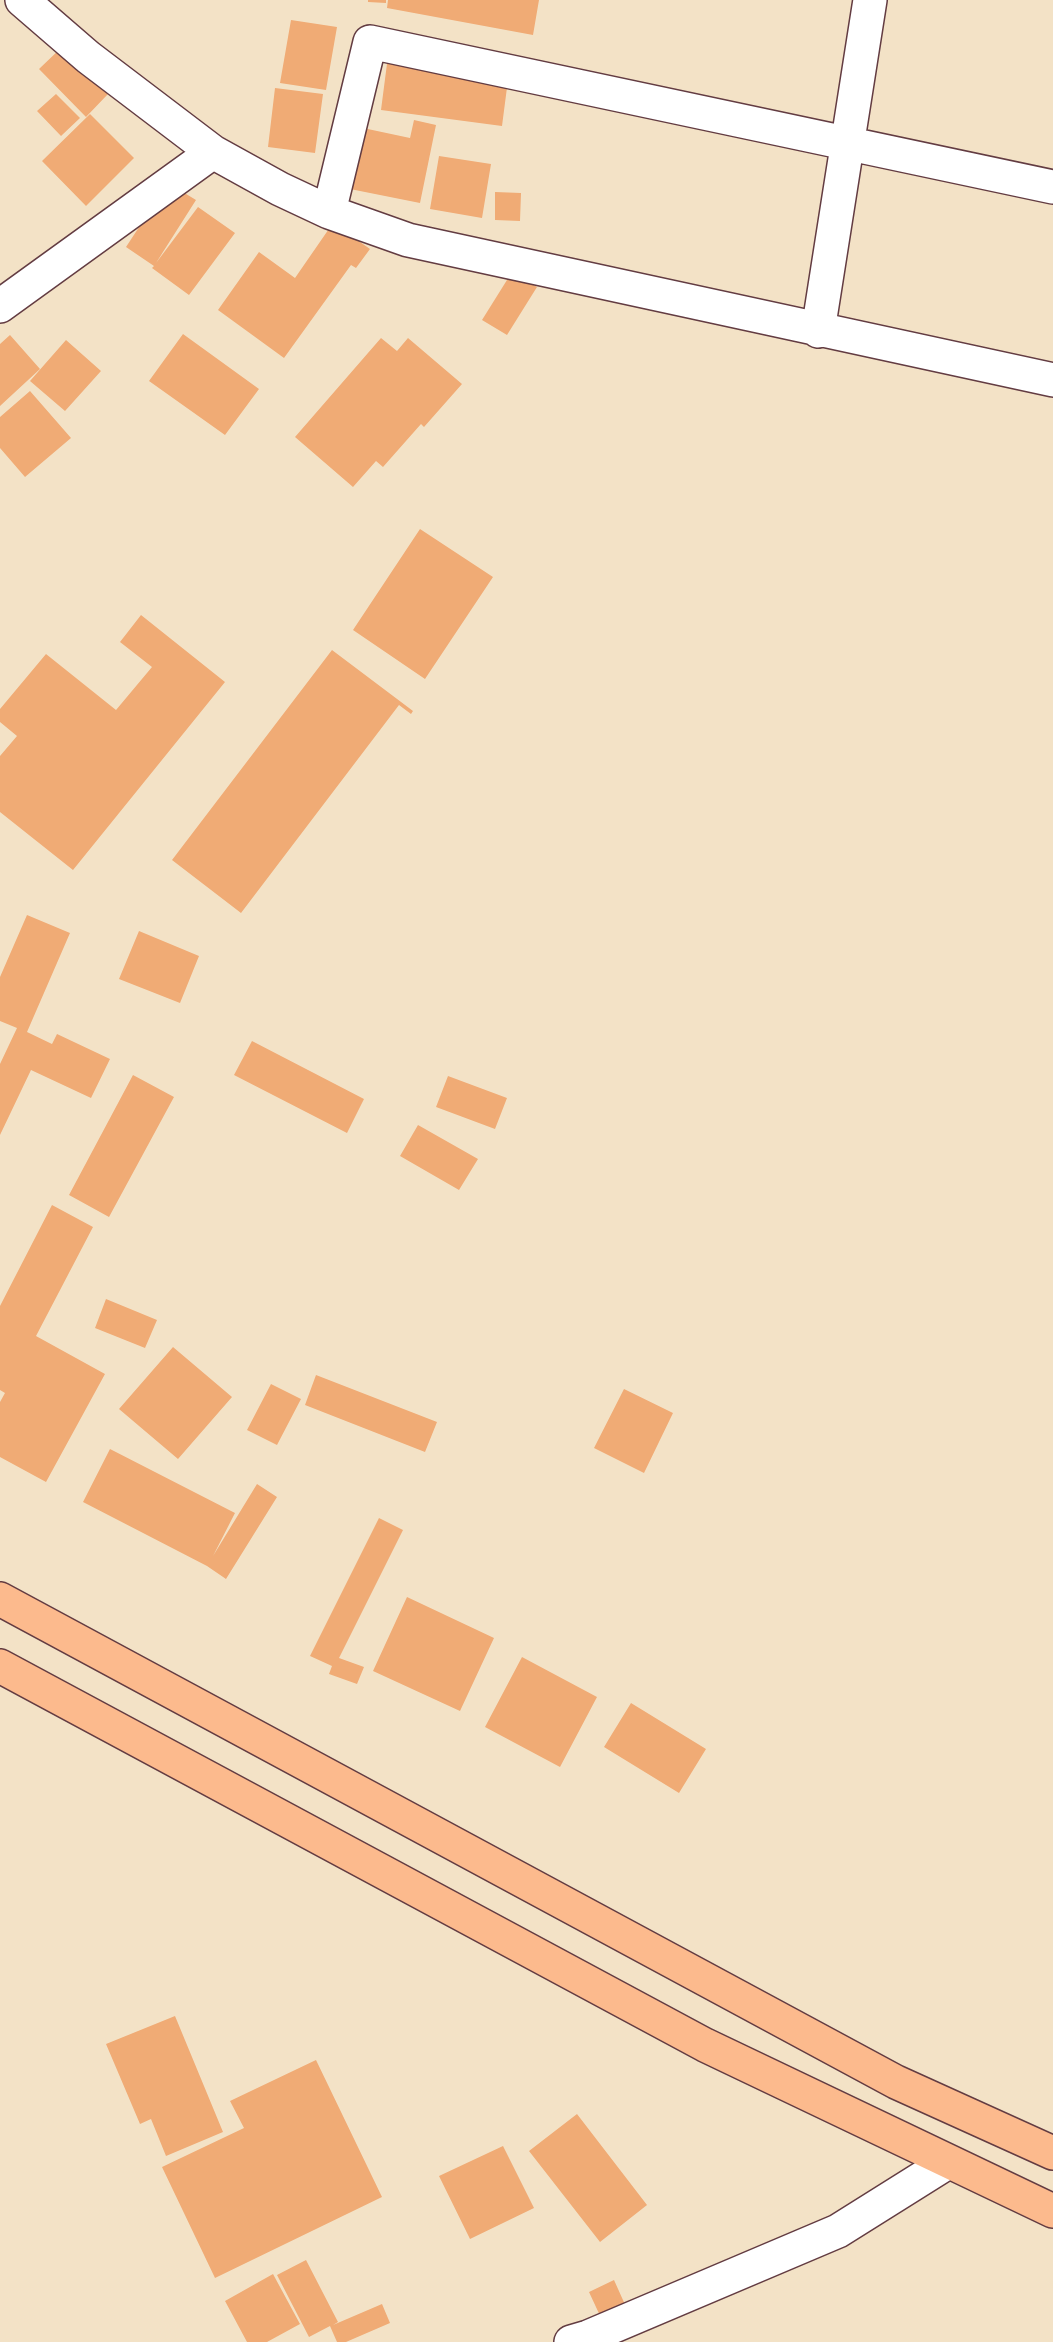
<!DOCTYPE html>
<html>
<head>
<meta charset="utf-8">
<style>
  body { margin:0 }
  canvas { display:block; background:#f3e2c6 }
</style>
</head>
<body>
<canvas width="1053" height="2342"></canvas>
<script>
const ctx = document.querySelector('canvas').getContext('2d');
ctx.lineJoin = 'round';
function fill(path, color) { ctx.fillStyle = color; ctx.fill(path, 'evenodd'); }
const poly = rows => new Path2D(rows.map(r => 'M' + r).join(''));
function stroke(path, color, width, dash) { ctx.strokeStyle = color; ctx.lineWidth = width; ctx.lineCap = dash ? 'butt' : 'round'; ctx.setLineDash(dash || []); ctx.stroke(path); }
const building = poly([
  [368,0,386,0,386,3,368,2],
  [388,0,539,0,533,35,387,8],
  [291,20,337,27,326,90,280,83],
  [62,47,108,94,86,117,39,69],
  [388,56,509,72,502,126,381,110],
  [275,88,323,94,315,153,268,147],
  [56,94,80,118,61,136,37,111],
  [90,114,134,158,86,206,42,161],
  [414,120,436,125,420,203,350,189,363,128,410,138],
  [439,156,491,164,482,218,430,209],
  [168,183,196,200,156,263,198,207,235,233,189,295,152,268,154,266,126,247],
  [495,192,521,193,520,221,495,220],
  [333,223,370,249,356,268,351,265,284,358,218,310,259,252,295,278],
  [512,272,537,287,507,335,482,320],
  [183,334,259,389,225,435,149,381],
  [10,335,40,369,0,406,0,344],
  [381,338,397,351,408,338,462,384,424,427,421,424,383,467,376,461,353,487,295,437],
  [66,340,101,371,65,411,30,381],
  [30,391,71,438,25,477,0,448,0,417],
  [420,529,493,577,425,679,353,630],
  [141,615,225,682,73,870,0,812,0,756,17,736,0,722,0,709,46,654,116,710,152,667,120,642],
  [332,650,413,711,411,714,399,705,241,913,172,860],
  [27,915,70,933,27,1032,52,1044,57,1034,110,1059,91,1098,31,1070,0,1135,0,1064,17,1028,0,1021,0,977],
  [139,931,199,956,180,1003,119,979],
  [252,1041,364,1099,347,1133,234,1075],
  [133,1075,174,1097,109,1217,69,1195],
  [448,1076,507,1098,495,1129,436,1107],
  [418,1125,478,1159,459,1190,400,1156],
  [52,1205,93,1227,36,1336,105,1374,46,1482,0,1457,0,1402,5,1393,0,1390,0,1306],
  [106,1299,157,1320,145,1348,95,1328],
  [173,1347,232,1397,178,1459,119,1409],
  [316,1375,437,1422,425,1452,305,1405],
  [271,1384,301,1399,277,1445,247,1430],
  [624,1389,673,1413,644,1473,594,1448],
  [110,1449,235,1513,213,1556,257,1484,277,1497,226,1579,207,1566,83,1502],
  [379,1518,403,1530,339,1658,364,1667,357,1684,329,1674,332,1666,310,1656],
  [407,1597,494,1638,460,1711,373,1671],
  [522,1657,597,1697,560,1767,485,1727],
  [631,1703,706,1749,679,1793,604,1747],
  [175,2016,223,2132,166,2156,151,2119,140,2124,106,2044],
  [316,2060,382,2197,215,2278,162,2167,244,2128,230,2101],
  [577,2114,647,2205,600,2242,529,2151],
  [503,2146,534,2208,470,2239,439,2176],
  [306,2260,338,2322,333,2325,382,2304,390,2323,346,2342,337,2342,330,2326,309,2337,277,2275],
  [273,2274,300,2324,267,2342,247,2342,225,2301],
  [614,2280,627,2309,602,2320,589,2292]
]);
const minor = poly([
  [22,0,88,57,213,152,280,189,329,212,408,240,1053,380],
  [329,212,370,42,1053,187],
  [0,306,213,152],
  [818,331,870,0],
  [571,2342,588,2337,838,2231,948,2162]
]);
const highway = poly([
  [0,1599,896,2082,1053,2153],
  [0,1666,705,2045,1053,2211]
]);
fill(building, '#f0ab75');
stroke(minor, '#633c42', 36);
stroke(highway, '#633c42', 36);
stroke(minor, '#fff', 33);
stroke(highway, '#fcba8d', 33);
</script>
</body>
</html>
